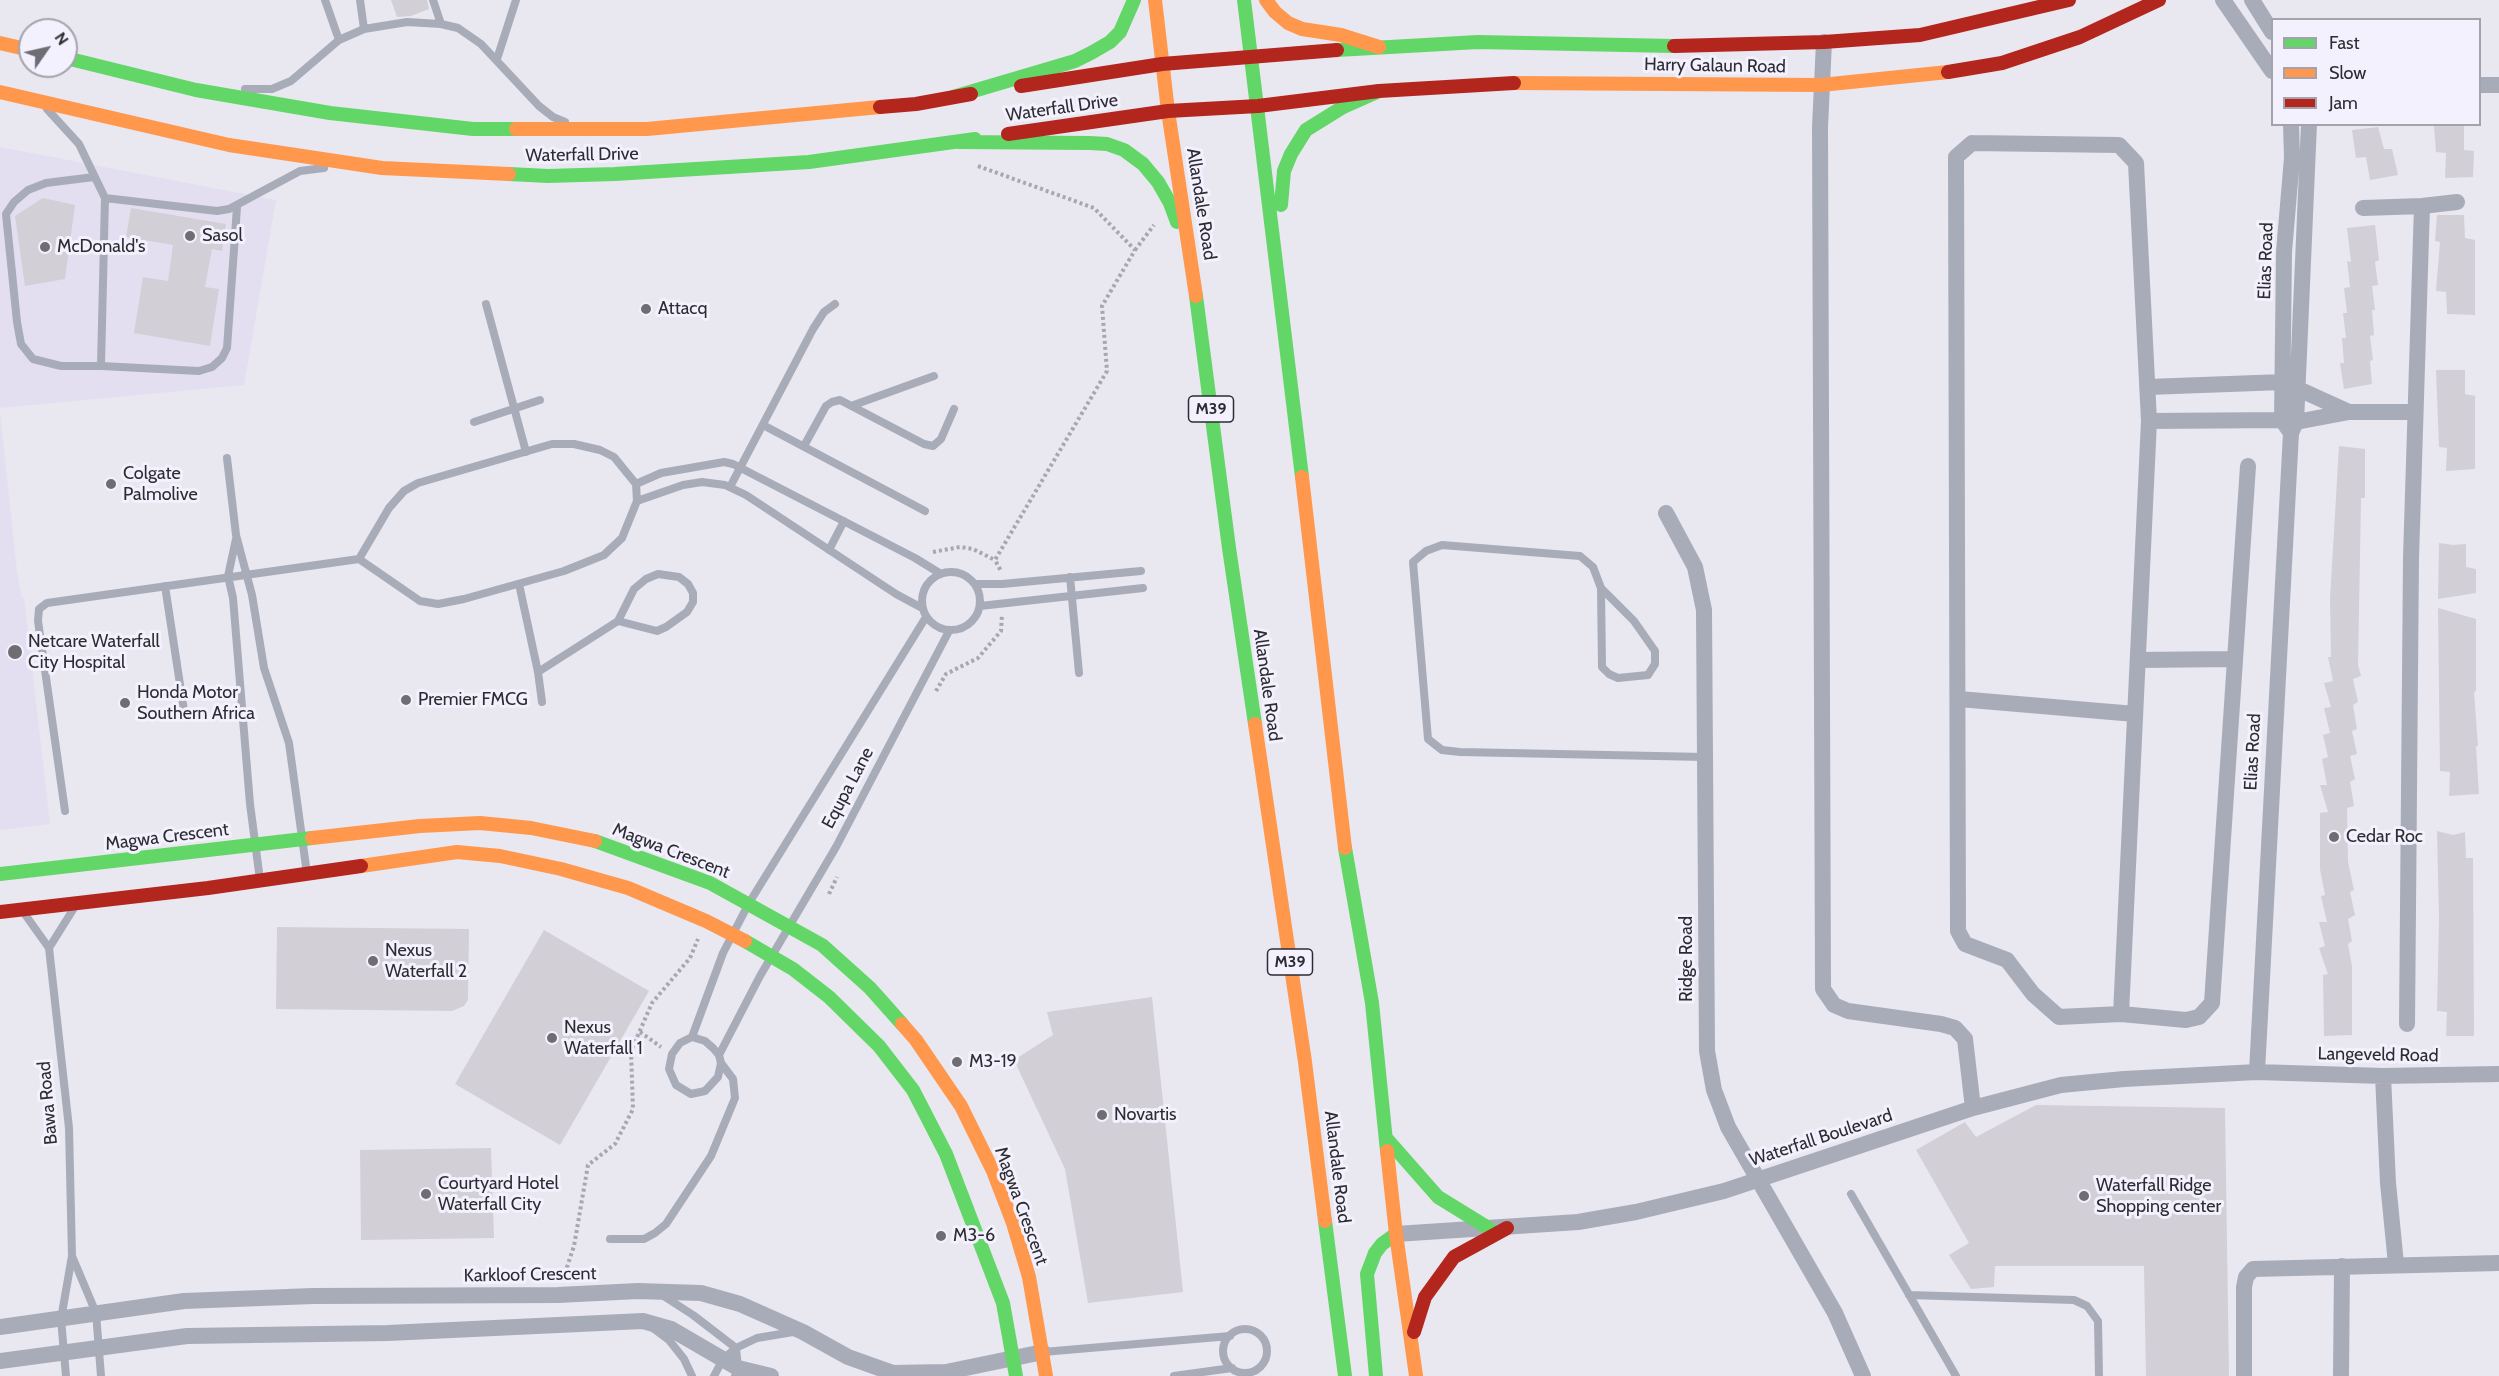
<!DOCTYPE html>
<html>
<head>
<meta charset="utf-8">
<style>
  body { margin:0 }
  #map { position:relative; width:2499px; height:1376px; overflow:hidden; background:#e9e7f0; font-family:Cabin,sans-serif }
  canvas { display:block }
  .legend { position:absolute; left:2271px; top:18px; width:210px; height:108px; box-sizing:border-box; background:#f4f1fe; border:2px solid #a4a2ac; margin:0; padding:8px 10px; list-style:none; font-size:18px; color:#2d2c32 }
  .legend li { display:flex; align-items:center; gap:12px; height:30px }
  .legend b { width:30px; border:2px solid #a4a2ac }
  .north { position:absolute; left:18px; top:18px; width:60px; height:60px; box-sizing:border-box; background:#f4f1fe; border:2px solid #a4a2ac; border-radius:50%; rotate:56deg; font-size:16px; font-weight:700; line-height:24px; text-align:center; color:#2d2c32 }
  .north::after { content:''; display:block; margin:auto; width:21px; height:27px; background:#6f6d74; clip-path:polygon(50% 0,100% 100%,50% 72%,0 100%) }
</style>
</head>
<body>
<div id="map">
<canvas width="2499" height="1376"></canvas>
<ul class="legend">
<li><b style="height:8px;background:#63d668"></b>Fast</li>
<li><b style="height:8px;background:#ff974d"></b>Slow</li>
<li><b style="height:8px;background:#b3261e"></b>Jam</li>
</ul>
<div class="north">N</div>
</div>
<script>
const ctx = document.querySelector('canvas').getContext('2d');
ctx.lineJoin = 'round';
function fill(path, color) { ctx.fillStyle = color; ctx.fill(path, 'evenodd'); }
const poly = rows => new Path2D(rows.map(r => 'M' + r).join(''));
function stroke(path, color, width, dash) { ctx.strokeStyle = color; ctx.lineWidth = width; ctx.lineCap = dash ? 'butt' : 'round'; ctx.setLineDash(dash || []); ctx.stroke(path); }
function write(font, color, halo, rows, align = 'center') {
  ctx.font = font + ' Cabin,sans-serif'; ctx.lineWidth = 6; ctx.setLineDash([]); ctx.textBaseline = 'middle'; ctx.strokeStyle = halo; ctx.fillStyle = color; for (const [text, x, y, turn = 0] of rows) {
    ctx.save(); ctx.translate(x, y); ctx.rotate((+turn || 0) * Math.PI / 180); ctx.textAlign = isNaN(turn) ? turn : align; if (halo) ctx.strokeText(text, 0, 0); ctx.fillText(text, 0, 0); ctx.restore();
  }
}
const built = poly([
  [0,147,276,200,244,385,0,408],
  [0,412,17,572,22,598,24,598,50,824,0,830]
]);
const building = poly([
  [391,0,427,0,429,9,411,16,397,17],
  [2464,125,2464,150,2474,151,2473,177,2445,178,2446,153,2436,152,2434,126],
  [2378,127,2384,149,2392,149,2398,175,2370,180,2366,157,2356,158,2352,130],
  [43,198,75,205,65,279,25,286,15,216],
  [131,208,226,224,222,251,212,249,205,287,219,289,210,346,134,333,143,277,168,281,173,245,126,237],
  [2437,215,2464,215,2465,238,2475,240,2475,315,2447,314,2446,292,2436,291,2440,242,2435,241],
  [2375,225,2379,260,2375,262,2378,285,2372,286,2375,310,2372,310,2374,335,2370,336,2373,360,2370,361,2372,384,2344,389,2340,363,2344,363,2342,338,2346,338,2343,313,2347,313,2344,288,2350,287,2347,261,2351,262,2347,228],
  [2436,370,2465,370,2465,394,2475,396,2475,469,2446,471,2447,448,2439,447],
  [2339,446,2365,449,2365,498,2361,498,2358,665,2361,676,2353,679,2358,702,2353,705,2357,729,2352,731,2357,754,2350,756,2355,779,2350,782,2354,806,2347,808,2348,862,2354,890,2350,892,2355,915,2348,919,2352,941,2348,944,2352,966,2352,1035,2324,1036,2323,975,2328,974,2319,948,2325,946,2319,922,2327,922,2321,896,2325,895,2320,869,2320,813,2328,812,2320,785,2327,785,2322,759,2328,757,2323,735,2330,733,2324,708,2331,707,2324,683,2333,681,2328,657,2331,657,2330,599],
  [2439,543,2453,545,2466,544,2466,567,2476,569,2476,593,2438,599],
  [2438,608,2476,619,2476,691,2474,692,2478,746,2476,746,2479,794,2449,796,2450,772,2440,771],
  [2437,831,2453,835,2465,832,2466,858,2473,858,2474,1036,2446,1036,2447,1012,2437,1011,2439,918],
  [277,927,469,929,468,1000,464,1006,452,1011,276,1009],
  [544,930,649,991,560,1145,455,1084],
  [1152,997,1183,1292,1088,1303,1065,1169,1014,1060,1053,1035,1047,1012],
  [2036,1105,2225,1108,2229,1376,2146,1376,2144,1266,1995,1266,1994,1287,1971,1289,1949,1255,1969,1243,1916,1150,1965,1122,1976,1137],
  [491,1148,494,1238,361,1240,360,1150]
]);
const path = poly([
  [978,166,1094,208,1135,250,1102,306,1107,371,995,560,1001,571],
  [1135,250,1154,225],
  [933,552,960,547,973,549,995,560],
  [936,691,946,674,978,658,1001,631,1002,615],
  [829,894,837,877],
  [640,1032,661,1047],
  [563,1279,574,1246,588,1165,615,1144,633,1109,631,1051,652,1003,690,958,698,939]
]);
const lane = poly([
  [325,0,339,40],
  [360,0,364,29],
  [433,0,441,24],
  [497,59,516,0],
  [245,89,272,89,291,81,339,40,364,29,407,22,441,24,458,28,481,44,539,106,553,117,565,122],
  [47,109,79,144,105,198,217,211,229,209,300,171,324,168],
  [94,177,46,183,28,190,14,202,6,214,17,322,21,344,33,359,61,366,101,366,199,371,212,367,222,358,227,348,237,207],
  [486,304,526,452],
  [101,366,105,198],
  [851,406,934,376],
  [474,422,540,400],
  [763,425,925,511],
  [804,446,826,406,832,402,840,400,924,444,933,446,941,439,954,409],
  [227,458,236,535,252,595,264,668,289,743,307,874],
  [636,484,661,473,724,462,733,464,915,558,941,574],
  [730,487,813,329,824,312,835,304],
  [637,501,683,485,702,482,725,485,746,495,896,594,922,608],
  [236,539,228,576,233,598,250,804,260,880],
  [829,550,844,521],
  '922 601a29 29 0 1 1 58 0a29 29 0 1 1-58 0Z',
  [1070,577,1079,673],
  [519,584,538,672,542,702],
  [975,584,1002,584,1141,571],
  [165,586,185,717],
  [1601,588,1634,621,1655,651,1655,664,1648,675,1618,678,1609,674,1602,667,1601,588,1593,567,1580,556,1442,545,1426,551,1413,562,1428,739,1442,750,1460,752,1705,757],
  [980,606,1143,588],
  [538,672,618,621,657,631,666,627,687,612,693,602,693,593,688,584,679,577,658,574,646,579,634,589,618,621],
  [65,811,38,621,39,609,47,603,359,559,420,601,438,604,464,599,564,571,604,555,622,538,637,501,636,484,614,457,600,450,574,444,552,444,418,483,404,491,389,508,359,559],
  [24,913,49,948,69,1128,72,1256,61,1319,66,1376],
  [49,948,74,908],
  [692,1037,705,1041,713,1048,719,1055,721,1063,718,1077,705,1091,691,1094,676,1085,669,1069,672,1054,680,1043,692,1037,723,953,749,903,926,617],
  [719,1055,760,976,836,847,949,631],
  [1851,1194,1956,1376],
  [610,1239,644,1239,655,1233,666,1224,711,1156,735,1098,733,1079,721,1063],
  [72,1256,96,1313,101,1376],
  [662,1295,693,1315,736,1348,738,1368,735,1376],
  [1909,1295,2074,1300,2087,1306,2098,1321,2099,1376],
  [653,1328,669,1340,684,1359,692,1376],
  '1223 1351a22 22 0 1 1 44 0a22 22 0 1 1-44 0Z',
  [1043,1352,1230,1336],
  [714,1376,723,1359,736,1348,757,1338,793,1332],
  [1174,1376,1232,1368]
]);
const street = poly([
  [2223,0,2272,71],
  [2252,0,2272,32],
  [1824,42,1820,127,1823,989,1834,1005,1848,1011,1941,1024,1955,1028,1965,1039,1973,1108],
  [2480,85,2499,85],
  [1972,143,2119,145,2136,163,2149,421,2121,1014,2059,1017,2033,994,2007,960,1965,944,1958,931,1956,157,1972,143],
  [2363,208,2422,206,2457,202],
  [2148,387,2283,382,2349,412],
  [2149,421,2282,420,2296,422,2349,412,2415,412],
  [2291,433,2282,420,2284,252,2292,158,2291,124],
  [1666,513,1695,567,1704,610,1707,1051,1714,1090,1728,1127,1835,1313,1863,1376],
  [2138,660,2235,659],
  [1959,699,2135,714],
  [2121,1014,2186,1020,2199,1017,2212,1003,2248,466],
  [2407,1024,2411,558,2422,206],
  [2257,1072,2291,433,2296,422,2309,124],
  [2383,1076,2388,1183,2396,1264],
  [1396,1234,1578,1222,1636,1212,1724,1191,1973,1108,2061,1085,2124,1079,2257,1072,2383,1076,2499,1074],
  [0,1327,184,1301,313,1296,558,1295,638,1291,701,1293,740,1304,803,1332,848,1357,893,1373,946,1372,1043,1352],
  [0,1361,187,1336,388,1333,643,1321,671,1329,738,1368,771,1376],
  [2244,1376,2244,1287,2246,1277,2253,1269,2499,1263],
  [2341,1376,2342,1266]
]);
const fast = poly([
  [1244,0,1302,477],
  [1337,50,1478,42,1674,46],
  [66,58,196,90,330,113,473,129,516,129],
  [953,97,1075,61,1091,53,1110,42,1120,32,1134,0],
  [958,142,1090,143,1107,144,1124,150,1143,164,1158,182,1170,203,1177,222],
  [509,174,548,176,615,174,809,162,975,139],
  [1281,205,1284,171,1291,154,1306,130,1343,107,1379,91],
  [1196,296,1229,548,1255,724],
  [595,841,710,883,822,945,870,988,902,1024],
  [1345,848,1372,1003,1387,1151],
  [0,874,312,838],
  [745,941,793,969,829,997,879,1046,913,1090,946,1154,1003,1303,1016,1376],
  [1387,1139,1438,1197,1490,1229],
  [1325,1221,1345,1376],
  [1376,1376,1367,1274,1375,1253,1382,1244,1396,1234]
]);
const slow = poly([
  [1155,0,1168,111,1196,296],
  [1266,0,1275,12,1288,23,1302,29,1341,35,1379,47],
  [0,43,30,50],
  [1514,83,1821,85,1948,72],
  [0,92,229,145,382,168,509,174],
  [516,129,647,129,880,107],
  [1302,477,1345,848],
  [1255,724,1305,1062,1325,1221],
  [312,838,420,826,480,823,531,828,595,841],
  [361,866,457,852,500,856,561,869,628,888,706,921,745,941],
  [902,1024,916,1040,961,1106,993,1171,1013,1223,1029,1277,1046,1376],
  [1387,1151,1396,1234,1416,1376]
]);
const jam = poly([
  [1674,46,1824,42,1920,35,2069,0],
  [1948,72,2002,63,2080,37,2159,0],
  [1021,86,1162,64,1337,50],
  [880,107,916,104,971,94],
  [1008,134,1168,111,1258,106,1379,91,1514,83],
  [0,912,208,888,361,866],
  [1414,1332,1425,1297,1454,1257,1507,1228]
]);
const markers = [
  [190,236,6,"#6f6d74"],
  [45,247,6,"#6f6d74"],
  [646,309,6,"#6f6d74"],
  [111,484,6,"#6f6d74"],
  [15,652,8,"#6f6d74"],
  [406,700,6,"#6f6d74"],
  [125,703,6,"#6f6d74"],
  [2334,837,6,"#6f6d74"],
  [373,961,6,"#6f6d74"],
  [552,1038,6,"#6f6d74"],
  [957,1062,6,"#6f6d74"],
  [1102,1115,6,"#6f6d74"],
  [426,1194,6,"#6f6d74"],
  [2084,1196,6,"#6f6d74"],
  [941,1236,6,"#6f6d74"]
];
const shields = [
  [1211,409,45],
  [1290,962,45]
];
const shieldNames = [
  ["M39",1211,409],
  ["M39",1290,962]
];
const streetNames = [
  ["Harry Galaun Road",1715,66,1],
  ["Waterfall Drive",1062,108,-8],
  ["Waterfall Drive",582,155,-1],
  ["Allandale Road",1201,204,81],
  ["Elias Road",2266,261,-88],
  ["Allandale Road",1267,685,82],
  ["Elias Road",2253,752,-87],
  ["Equpa Lane",848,788,-62],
  ["Magwa Crescent",167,837,-7],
  ["Magwa Crescent",671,851,21],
  ["Ridge Road",1687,959,-90],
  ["Langeveld Road",2378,1055,1],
  ["Bawa Road",48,1103,-95],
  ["Waterfall Boulevard",1821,1138,-18],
  ["Allandale Road",1337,1167,83],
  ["Magwa Crescent",1021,1206,70],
  ["Karkloof Crescent",530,1275,-1]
];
const poiNames = [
  ["Sasol",202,236],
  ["McDonald's",57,247],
  ["Attacq",658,309],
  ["Colgate",123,474],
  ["Palmolive",123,495],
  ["Netcare Waterfall",28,642],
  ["City Hospital",28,663],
  ["Honda Motor",137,693],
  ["Southern Africa",137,714],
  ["Premier FMCG",418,700],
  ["Cedar Roc",2346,837],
  ["Nexus",385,951],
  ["Waterfall 2",385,972],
  ["Nexus",564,1028],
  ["Waterfall 1",564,1049],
  ["M3-19",969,1062],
  ["Novartis",1114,1115],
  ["Courtyard Hotel",438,1184],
  ["Waterfall City",438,1205],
  ["Waterfall Ridge",2096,1186],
  ["Shopping center",2096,1207],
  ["M3-6",953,1236]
];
fill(built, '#e3dff1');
fill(building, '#d3cfd6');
stroke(path, '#a5a8b2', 4, [3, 3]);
stroke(lane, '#a8acb9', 8);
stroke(street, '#a8acb9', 16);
stroke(fast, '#63d668', 14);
stroke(slow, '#ff974d', 14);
stroke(jam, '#b3261e', 14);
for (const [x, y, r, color] of markers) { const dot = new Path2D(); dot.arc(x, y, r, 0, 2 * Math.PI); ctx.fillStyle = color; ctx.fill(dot); stroke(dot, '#f4f1fe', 2); }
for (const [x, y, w] of shields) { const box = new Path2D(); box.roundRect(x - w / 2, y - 13, w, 26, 4.5); ctx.fillStyle = '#f4f1fe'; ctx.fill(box); stroke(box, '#2d2c32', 1.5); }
write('bold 16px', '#2d2c32', null, shieldNames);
write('18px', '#2d2c32', '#f4f1fe', streetNames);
write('18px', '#2d2c32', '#f4f1fe', poiNames, 'left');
</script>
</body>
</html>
